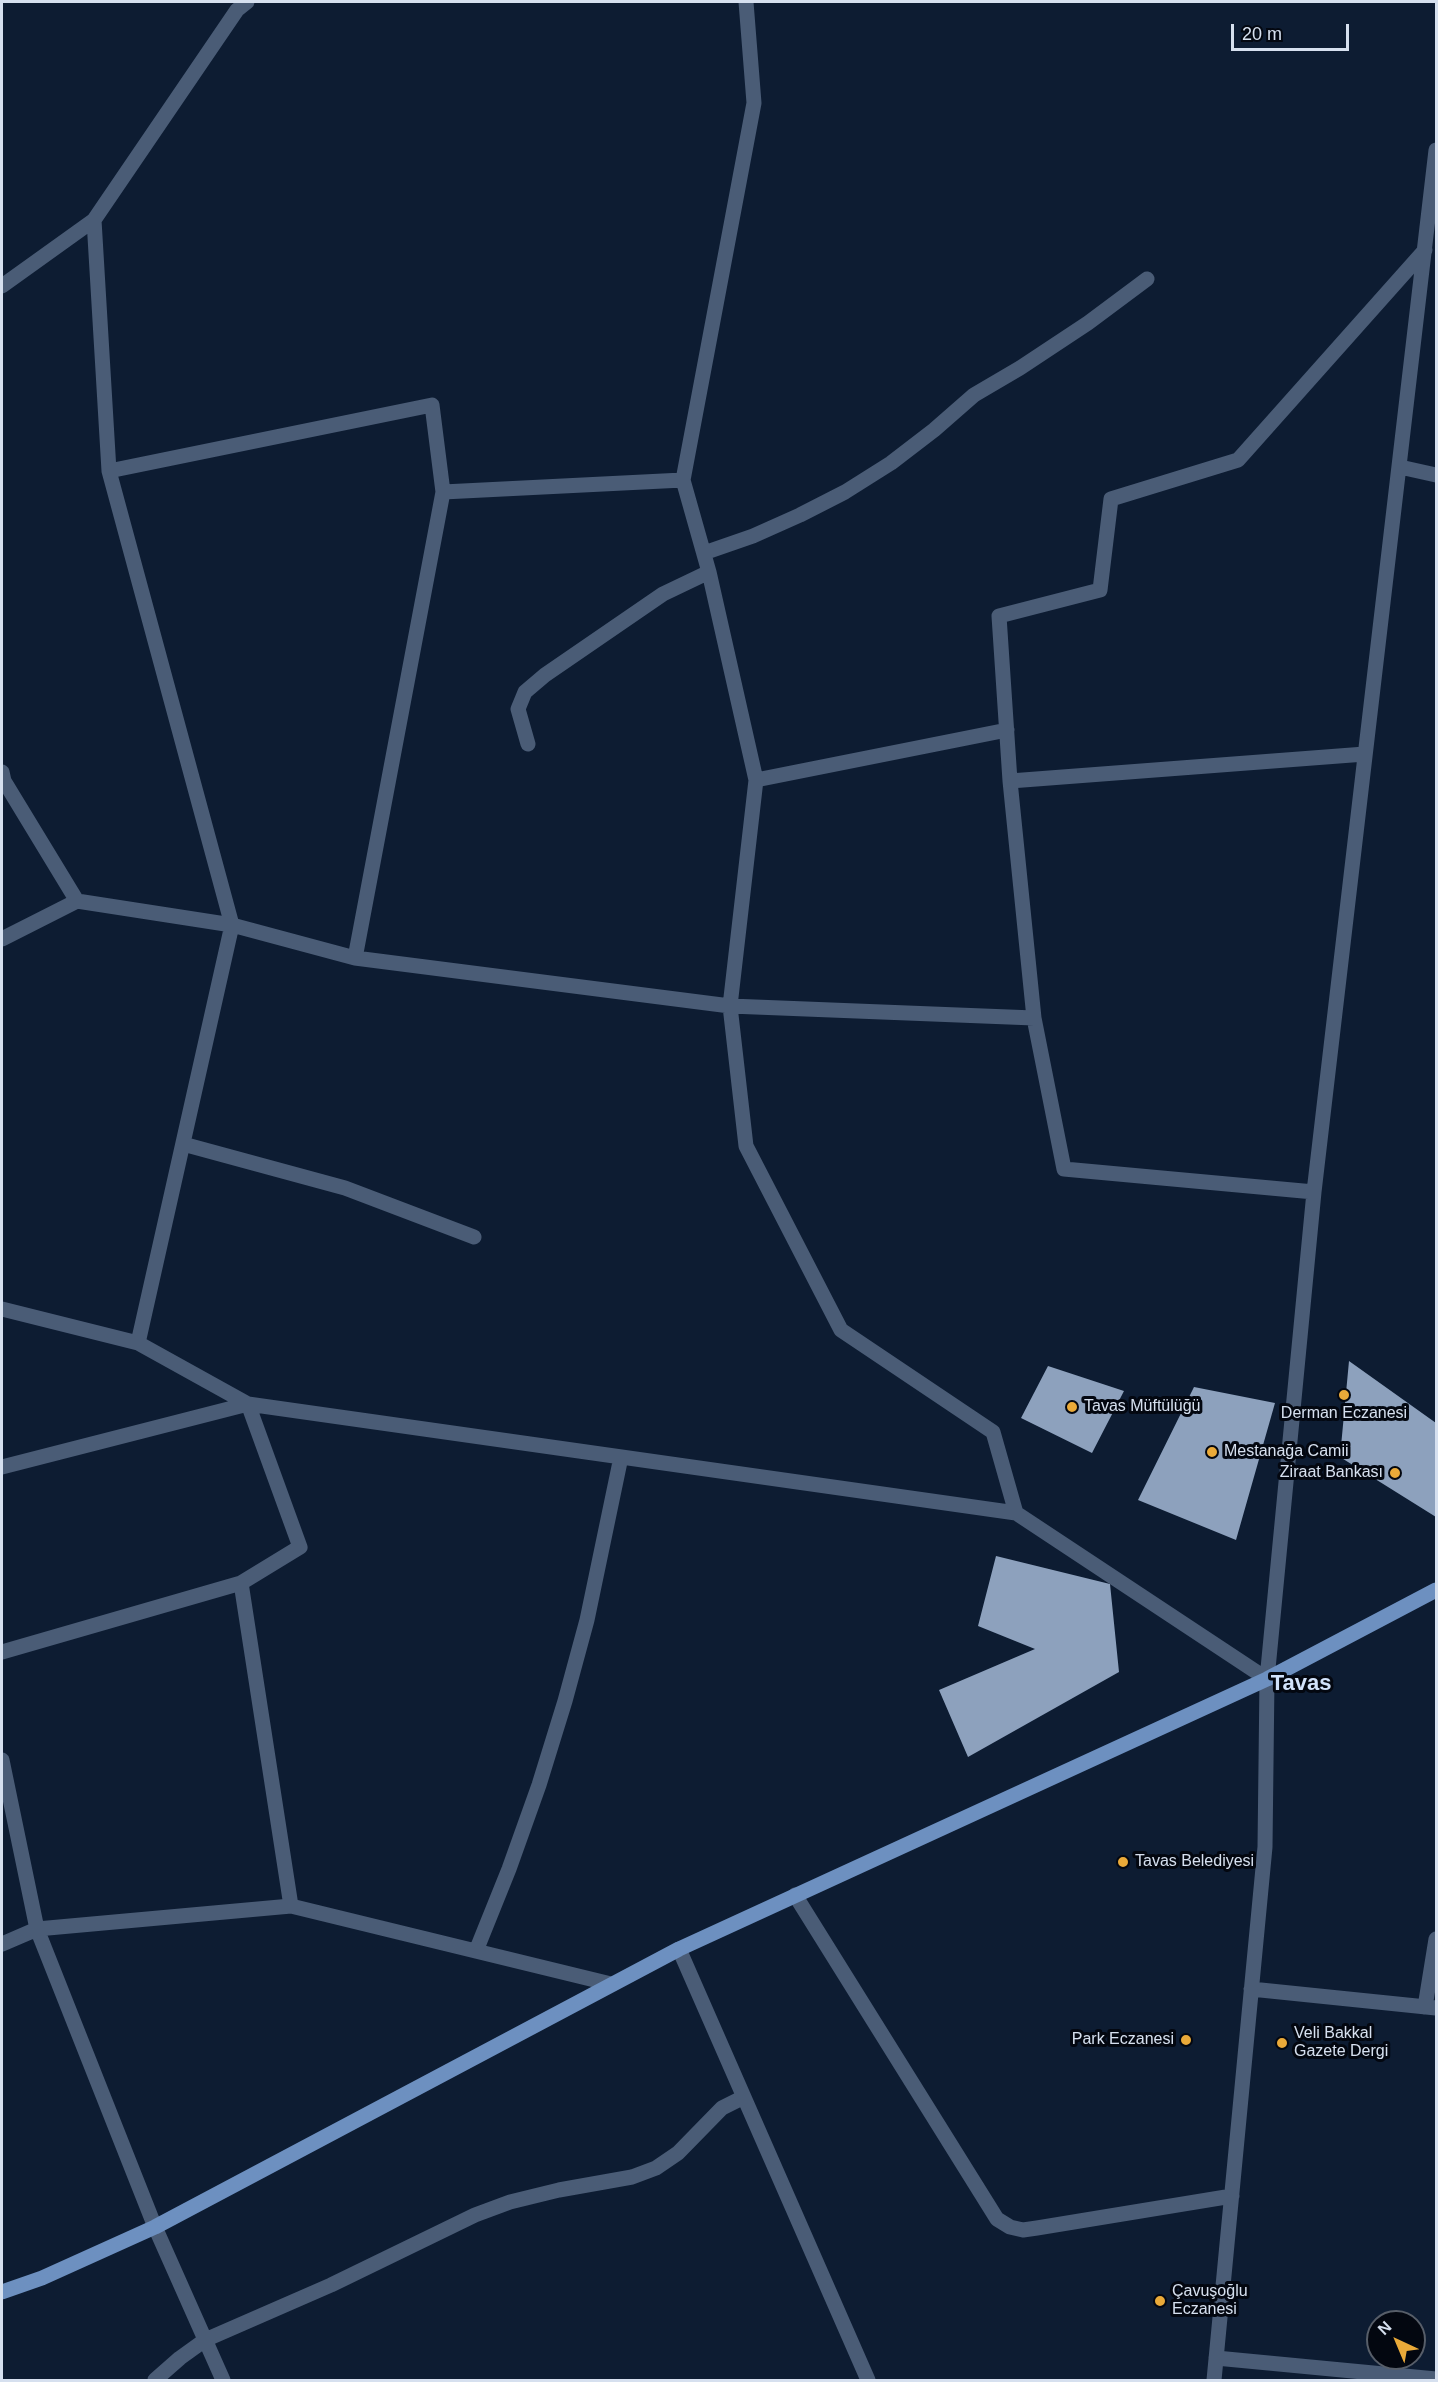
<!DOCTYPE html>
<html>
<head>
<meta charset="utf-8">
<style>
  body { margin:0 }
  #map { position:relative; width:1438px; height:2382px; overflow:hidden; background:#0d1c32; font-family:Helvetica,sans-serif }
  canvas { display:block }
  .frame { position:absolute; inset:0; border:3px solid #d6e0ef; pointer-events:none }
  .north { position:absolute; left:1366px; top:2310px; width:60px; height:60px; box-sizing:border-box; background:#030710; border:2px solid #575e69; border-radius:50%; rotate:316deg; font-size:16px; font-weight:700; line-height:24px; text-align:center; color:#d6e0ef }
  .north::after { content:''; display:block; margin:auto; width:21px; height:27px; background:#eaaa39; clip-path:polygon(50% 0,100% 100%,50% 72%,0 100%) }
  .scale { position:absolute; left:1231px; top:24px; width:118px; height:27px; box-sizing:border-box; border:3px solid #d6e0ef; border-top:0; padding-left:8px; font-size:18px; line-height:21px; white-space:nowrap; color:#d6e0ef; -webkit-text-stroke:4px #030710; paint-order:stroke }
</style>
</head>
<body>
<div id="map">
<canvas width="1438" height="2382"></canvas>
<div class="frame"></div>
<div class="north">N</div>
<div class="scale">20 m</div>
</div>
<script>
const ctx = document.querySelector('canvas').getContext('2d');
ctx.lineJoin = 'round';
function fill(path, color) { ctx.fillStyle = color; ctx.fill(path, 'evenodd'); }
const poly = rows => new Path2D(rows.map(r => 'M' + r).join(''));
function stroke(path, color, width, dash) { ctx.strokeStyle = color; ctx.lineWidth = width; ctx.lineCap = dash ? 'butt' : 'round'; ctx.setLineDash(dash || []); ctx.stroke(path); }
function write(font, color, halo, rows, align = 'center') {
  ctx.font = font + ' Helvetica,sans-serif'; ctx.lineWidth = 6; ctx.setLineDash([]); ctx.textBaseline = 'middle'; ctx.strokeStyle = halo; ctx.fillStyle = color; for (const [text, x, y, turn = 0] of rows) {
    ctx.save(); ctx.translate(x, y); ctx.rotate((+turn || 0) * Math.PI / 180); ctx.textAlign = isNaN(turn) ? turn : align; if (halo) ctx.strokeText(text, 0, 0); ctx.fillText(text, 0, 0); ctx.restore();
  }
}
const building = poly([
  [1349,1361,1436,1423,1436,1517,1340,1457],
  [1048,1366,1124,1391,1092,1453,1021,1418],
  [1194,1387,1275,1403,1236,1540,1138,1500],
  [996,1556,1110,1584,1119,1672,968,1757,939,1690,1035,1649,978,1626]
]);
const minor = poly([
  [94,220,109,471],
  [2,286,94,220,237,10,247,2],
  [1400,467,1436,475],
  [683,480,754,103,746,2],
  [443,492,683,480,709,572,756,780],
  [704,553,753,536,800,515,845,492,891,463,934,430,974,395,1020,368,1088,323,1147,279],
  [528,744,518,709,525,692,545,675,663,594,709,572],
  [2,772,4,781,77,901],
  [1010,781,999,616,1100,590,1111,499,1238,460,1425,250],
  [2,939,77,901,232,925,138,1343],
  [355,958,232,925,109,471,432,405,443,492,355,958,730,1006,756,780,1007,730],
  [1034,1018,1010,781,1365,754],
  [183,1144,345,1188,474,1237],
  [2,1309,138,1343,248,1404,300,1547,241,1583,291,1906],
  [2,1467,248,1404,1016,1513,1267,1679],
  [1016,1513,993,1432,841,1330,746,1146,730,1006,1034,1018,1064,1169,1314,1192],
  [2,1652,241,1583],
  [2,1760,37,1929,155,2227,223,2380],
  [795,1895,997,2219,1010,2227,1023,2230,1037,2228,1232,2196],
  [2,1944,37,1929,291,1906,611,1984],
  [679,1949,868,2380],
  [476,1951,509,1869,539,1785,565,1701,587,1620,621,1457],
  [1251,1989,1436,2008],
  [1425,2007,1436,1939],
  [1216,2358,1436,2379],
  [155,2380,180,2358,205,2340,331,2285,475,2215,510,2202,559,2190,632,2177,656,2168,678,2153,722,2108,744,2097],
  [1214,2380,1265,1847,1267,1679,1314,1192,1436,150]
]);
const major = poly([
  [2,2292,42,2278,155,2227,679,1949,1267,1679,1436,1590]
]);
const markers = [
  [1344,1395,6,"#eaaa39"],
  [1072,1407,6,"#eaaa39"],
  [1212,1452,6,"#eaaa39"],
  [1395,1473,6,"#eaaa39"],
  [1123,1862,6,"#eaaa39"],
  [1186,2040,6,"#eaaa39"],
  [1282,2043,6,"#eaaa39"],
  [1160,2301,6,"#eaaa39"]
];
const poiNames = [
  ["Tavas Müftülüğü",1084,1407],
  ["Derman Eczanesi",1344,1414,"center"],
  ["Mestanağa Camii",1224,1452],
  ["Ziraat Bankası",1383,1473,"right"],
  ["Tavas Belediyesi",1135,1862],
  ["Veli Bakkal",1294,2034],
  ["Gazete Dergi",1294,2052],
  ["Park Eczanesi",1174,2040,"right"],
  ["Çavuşoğlu",1172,2292],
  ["Eczanesi",1172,2310]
];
const districtNames = [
  ["Tavas",1301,1684]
];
fill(building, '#8da1bd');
stroke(minor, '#4a5c76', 15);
stroke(major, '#6d90c0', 15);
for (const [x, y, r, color] of markers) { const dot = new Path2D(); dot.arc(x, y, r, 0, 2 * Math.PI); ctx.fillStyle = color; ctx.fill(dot); stroke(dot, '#030710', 2); }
write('16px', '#d6e0ef', '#030710', poiNames, 'left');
write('bold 22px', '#d2e3fb', '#030710', districtNames);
</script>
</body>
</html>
